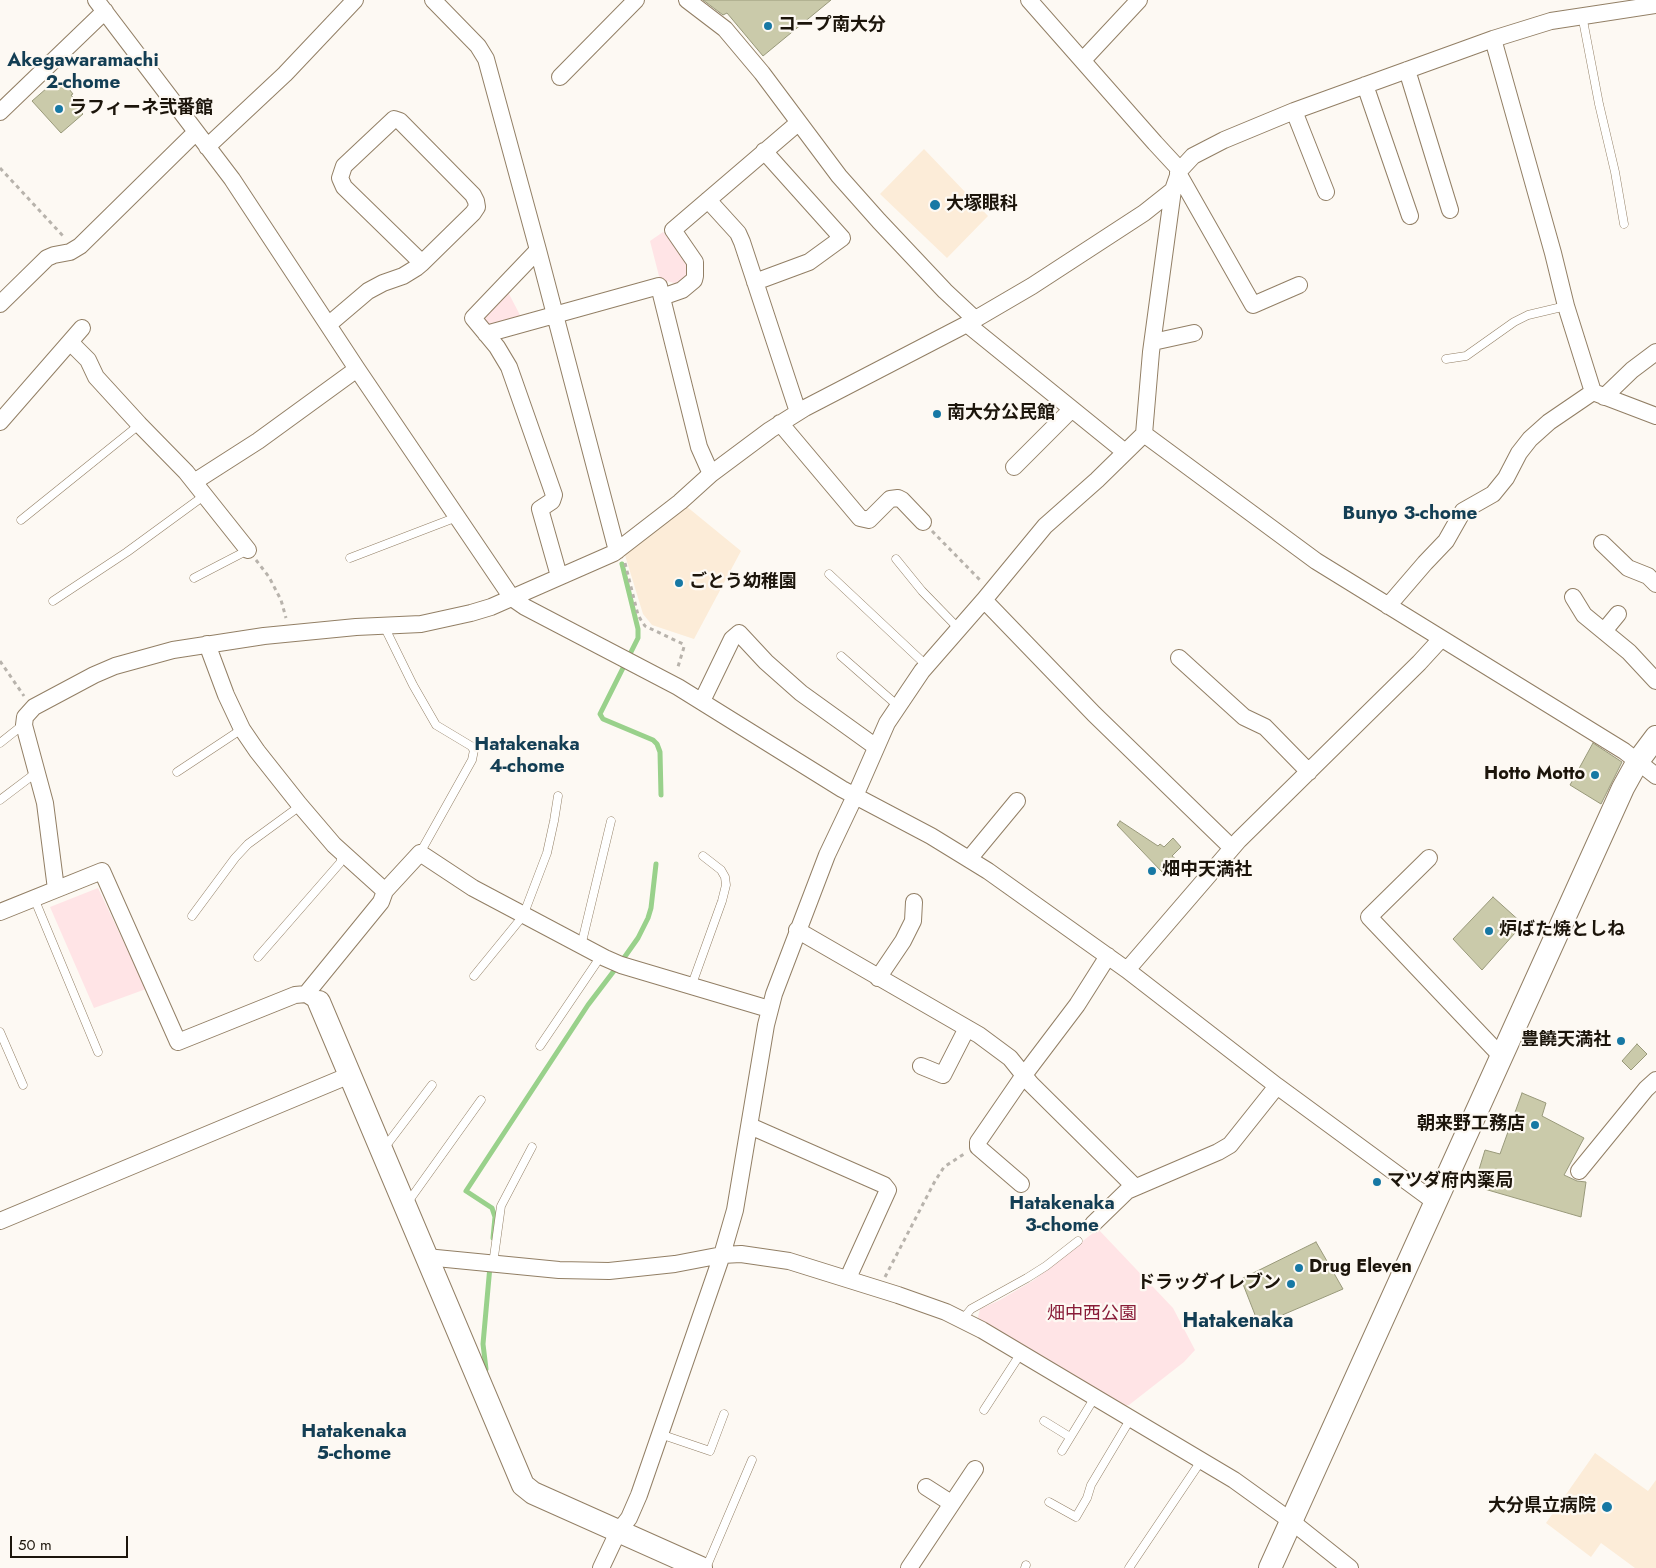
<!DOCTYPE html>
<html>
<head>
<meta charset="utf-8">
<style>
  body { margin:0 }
  #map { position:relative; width:1656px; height:1568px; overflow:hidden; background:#fdf9f3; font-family:Jost,sans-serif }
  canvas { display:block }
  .scale { position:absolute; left:10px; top:1536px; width:118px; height:22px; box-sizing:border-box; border:2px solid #1c150b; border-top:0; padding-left:6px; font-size:15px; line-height:18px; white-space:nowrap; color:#1c150b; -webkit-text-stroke:4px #fdf9f3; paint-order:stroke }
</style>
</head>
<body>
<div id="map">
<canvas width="1656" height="1568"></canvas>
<div class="scale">50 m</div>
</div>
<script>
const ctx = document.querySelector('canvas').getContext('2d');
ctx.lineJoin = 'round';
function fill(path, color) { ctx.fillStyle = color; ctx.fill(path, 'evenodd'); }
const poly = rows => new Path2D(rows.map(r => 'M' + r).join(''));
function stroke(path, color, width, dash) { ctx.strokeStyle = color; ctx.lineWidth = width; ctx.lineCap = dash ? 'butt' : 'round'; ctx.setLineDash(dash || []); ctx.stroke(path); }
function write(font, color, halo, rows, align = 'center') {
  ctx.font = font + ' Jost,"Noto Sans JP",sans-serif'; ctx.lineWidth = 4.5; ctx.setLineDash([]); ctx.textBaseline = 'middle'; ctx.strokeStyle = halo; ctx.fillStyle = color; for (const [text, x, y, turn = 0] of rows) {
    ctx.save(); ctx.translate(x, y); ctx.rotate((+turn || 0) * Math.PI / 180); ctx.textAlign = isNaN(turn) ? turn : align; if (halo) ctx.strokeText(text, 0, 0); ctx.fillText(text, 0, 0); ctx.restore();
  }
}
const built = poly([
  [924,149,988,216,947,258,880,194],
  [686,506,741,551,694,639,652,625,643,614,624,552],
  [1595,1453,1648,1491,1656,1480,1656,1568,1635,1568,1601,1543,1591,1557,1546,1523]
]);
const green = poly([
  [663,232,688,263,688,277,678,284,662,280,659,276,650,241],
  [508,292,521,317,490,325,482,317],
  [98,888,146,989,94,1008,50,907],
  [1098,1229,1173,1308,1195,1350,1184,1362,1129,1405,1124,1406,979,1320,978,1317,980,1309,1000,1300,1034,1280]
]);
const stream = poly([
  [622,564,638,629,638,638,600,714,603,719,653,740,657,744,660,752,661,795],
  [493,1238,495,1217,492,1208,466,1191,588,1005,626,955,638,938,648,918,651,908,656,864],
  [486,1369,483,1344,490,1266]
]);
const building = poly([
  [703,0,831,0,763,56,727,13,723,15,703,0],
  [55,81,61,87,65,84,73,94,71,95,76,101,73,104,83,114,61,133,32,101,55,81],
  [1593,743,1622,762,1601,804,1570,785,1593,743],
  [1120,821,1158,846,1160,844,1164,847,1173,838,1181,847,1172,856,1176,859,1162,872,1117,825,1120,821],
  [1493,897,1523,924,1482,970,1453,939,1493,897],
  [1637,1044,1647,1054,1631,1070,1622,1061,1637,1044],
  [1522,1093,1546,1103,1542,1116,1584,1138,1564,1175,1577,1181,1586,1182,1581,1217,1474,1186,1485,1150,1500,1154,1522,1093],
  [1316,1242,1343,1289,1259,1325,1241,1279,1316,1242]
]);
const path = poly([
  [0,168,64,237],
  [932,531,980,580],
  [256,560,269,577,281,600,286,618],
  [625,563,638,615,641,620,645,626,683,644,684,647,677,670],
  [0,661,24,696],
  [885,1277,935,1181,944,1167,964,1154]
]);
const lane = poly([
  [1582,15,1599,104,1615,172,1624,224],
  [1446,359,1466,356,1514,322,1528,315,1566,306],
  [21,520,139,425],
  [350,558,457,517],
  [896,559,922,591,959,629],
  [829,574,926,665],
  [194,578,248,550],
  [53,601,127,552,205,495],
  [384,626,413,685,436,725,471,746,474,750,472,760,420,853],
  [841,656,898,706],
  [0,743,24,724],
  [177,772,242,729],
  [0,800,37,772],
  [34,898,98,1052],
  [192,916,235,858,248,844,300,806],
  [581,946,611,821],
  [258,957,340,863,343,852],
  [474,976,523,916,547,853,554,821,558,796],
  [691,987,722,901,726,885,725,877,721,870,703,856],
  [0,1032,23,1085],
  [540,1046,601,956],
  [385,1147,432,1085],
  [408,1202,481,1100],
  [493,1264,501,1206,532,1147],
  [962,1320,971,1309,1027,1278,1046,1266,1078,1241],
  [984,1410,1021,1353],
  [1044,1421,1070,1437],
  [660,1434,710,1451,724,1414],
  [1062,1451,1095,1397],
  [1049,1502,1076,1517,1087,1498,1091,1485,1131,1418],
  [706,1568,752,1460],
  [1025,1568,1026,1565],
  [1129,1568,1201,1461]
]);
const street = poly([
  [96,0,232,179,357,369,512,598,525,607,678,687,842,789,931,836,988,871,1127,970,1277,1086,1435,1202],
  [433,0,478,46,486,59,538,250,617,551],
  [687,0,725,29,762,73,839,176,879,221,945,291,975,319],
  [1029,0,1155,143,1180,170],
  [1493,39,1553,253,1566,306,1593,392],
  [1083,60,1139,0],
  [1407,70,1450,210],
  [560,77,636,0],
  [1365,85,1410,216],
  [1294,111,1326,192],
  [0,112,105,11],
  [207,147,285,74,355,0],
  [1178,173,1253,305,1299,285],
  [708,200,738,233,742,242,798,412],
  [538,250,473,318,497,347,509,367,554,495,552,501,540,509,559,576],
  [755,282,809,262,842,238,764,151],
  [662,297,682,290,694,280,695,276,695,262,673,230,798,123],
  [0,304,47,258,54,255,70,252,80,246,196,132],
  [967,324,1125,452],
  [328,325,368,291,383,283,403,276,416,268,422,263,473,213,477,207,476,201,473,195,400,121,394,119,344,166,340,178,344,187,422,263],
  [486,334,659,286,699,447,711,474],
  [70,342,88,360,96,377,139,424,186,472,248,550],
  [1153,342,1194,333],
  [1604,397,1632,370,1656,352],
  [0,422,82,328],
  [780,423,860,518,869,520,890,499,898,498,902,500,923,522],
  [1144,434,1316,561,1624,751,1656,776],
  [1014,467,1072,409],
  [194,482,258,441,357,369],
  [1602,543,1628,568,1648,576,1656,584],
  [1573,597,1584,615,1629,652,1656,681],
  [984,600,1094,714,1232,848],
  [1388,606,1425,563,1446,541,1463,511,1493,494,1506,478,1519,453,1530,439,1549,422,1593,392,1656,416],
  [1604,631,1618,614],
  [207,644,226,695,242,729,257,751,299,804,334,845,385,891,381,902,306,994],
  [1179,658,1244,717,1265,727,1309,772],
  [702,701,732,639,739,633,766,662,801,693,876,747],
  [1429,858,1369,917,1501,1056],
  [969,859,1017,801],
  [56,889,45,803,24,725,25,717,34,707,94,675,115,666,173,650,264,636,356,627,421,624,471,613,491,607,614,553,680,502,711,474,770,430,805,408,967,324,1032,286,1144,213,1173,190],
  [385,891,420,853,473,888,605,958,621,965,769,1009],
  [0,912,102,871,178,1042,295,995,306,994,319,1002],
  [797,930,979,1035,1010,1058,1031,1084,1135,1187],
  [1127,970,1239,840,1419,663,1441,639],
  [878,978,903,941,913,921,914,902],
  [921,1066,943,1075,967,1028],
  [750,1126,884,1185,888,1190,848,1278],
  [1579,1171,1646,1089,1656,1080],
  [1021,1184,978,1147,978,1142,1024,1075,1077,1005,1108,956],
  [0,1221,350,1075],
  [1093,1224,1127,1191,1218,1152,1230,1145,1277,1086],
  [426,1257,559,1270,609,1271,675,1264,722,1255,741,1254,789,1261,898,1295,946,1312,982,1330,1234,1480,1291,1521,1350,1568],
  [926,1487,951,1503],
  [601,1568,618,1532,629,1518,639,1495,722,1255,735,1210,766,1025,774,994,827,855,855,796,887,723,922,671,984,600,1045,526,1097,480,1144,434,1151,352,1173,190,1180,170,1193,156,1224,140,1294,111,1493,39,1551,21,1656,5],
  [909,1568,975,1469]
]);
const secondary = poly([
  [319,1002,523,1485,533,1493,701,1568],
  [1270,1568,1623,788,1638,761,1656,737]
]);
const markers = [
  [768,26,5,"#1778a4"],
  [59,109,5,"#1778a4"],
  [935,205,6,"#1778a4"],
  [937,414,5,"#1778a4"],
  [679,583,5,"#1778a4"],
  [1595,775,5,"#1778a4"],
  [1152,871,5,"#1778a4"],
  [1489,931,5,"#1778a4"],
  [1621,1041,5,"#1778a4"],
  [1535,1125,5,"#1778a4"],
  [1377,1182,5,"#1778a4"],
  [1299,1268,5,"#1778a4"],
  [1291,1284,5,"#1778a4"],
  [1607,1507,6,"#1778a4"]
];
const poiNames = [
  ["コープ南大分",778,26],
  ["ラフィーネ弐番館",69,109],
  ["大塚眼科",946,205],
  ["南大分公民館",947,414],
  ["ごとう幼稚園",689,583],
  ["Hotto Motto",1585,775,"right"],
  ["畑中天満社",1162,871],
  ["炉ばた焼としね",1499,931],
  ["豊饒天満社",1611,1041,"right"],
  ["朝来野工務店",1525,1125,"right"],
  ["マツダ府内薬局",1387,1182],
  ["Drug Eleven",1309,1268],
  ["ドラッグイレブン",1281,1284,"right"],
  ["大分県立病院",1596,1507,"right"]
];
const parkNames = [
  ["畑中西公園",1092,1315]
];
const neighbourhoodNames = [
  ["Akegawaramachi",83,61],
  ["2-chome",83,83],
  ["Bunyo 3-chome",1410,514],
  ["Hatakenaka",527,745],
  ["4-chome",527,767],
  ["Hatakenaka",1062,1204],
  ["3-chome",1062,1226],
  ["Hatakenaka",354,1432],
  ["5-chome",354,1454]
];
const quarterNames = [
  ["Hatakenaka",1238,1322]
];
fill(built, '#fcecd8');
fill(green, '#ffe4e6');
stroke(stream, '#99d18b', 5);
fill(building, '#cacaaa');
stroke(building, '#99997a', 1);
stroke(lane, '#927f65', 9);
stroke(street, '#927f65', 18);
stroke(secondary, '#927f65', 24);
stroke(path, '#b8b3ac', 3, [4, 4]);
stroke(lane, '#fff', 8);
stroke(street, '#fff', 16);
stroke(secondary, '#fff', 22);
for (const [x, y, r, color] of markers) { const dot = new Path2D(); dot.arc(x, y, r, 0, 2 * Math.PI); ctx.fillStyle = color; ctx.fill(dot); stroke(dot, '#fdf9f3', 2); }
write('bold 18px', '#1c150b', '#fdf9f3', poiNames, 'left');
write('18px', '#891c38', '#fdf9f3', parkNames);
write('bold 19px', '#133e54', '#fdf9f3', neighbourhoodNames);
write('bold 20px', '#133e54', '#fdf9f3', quarterNames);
</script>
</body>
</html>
